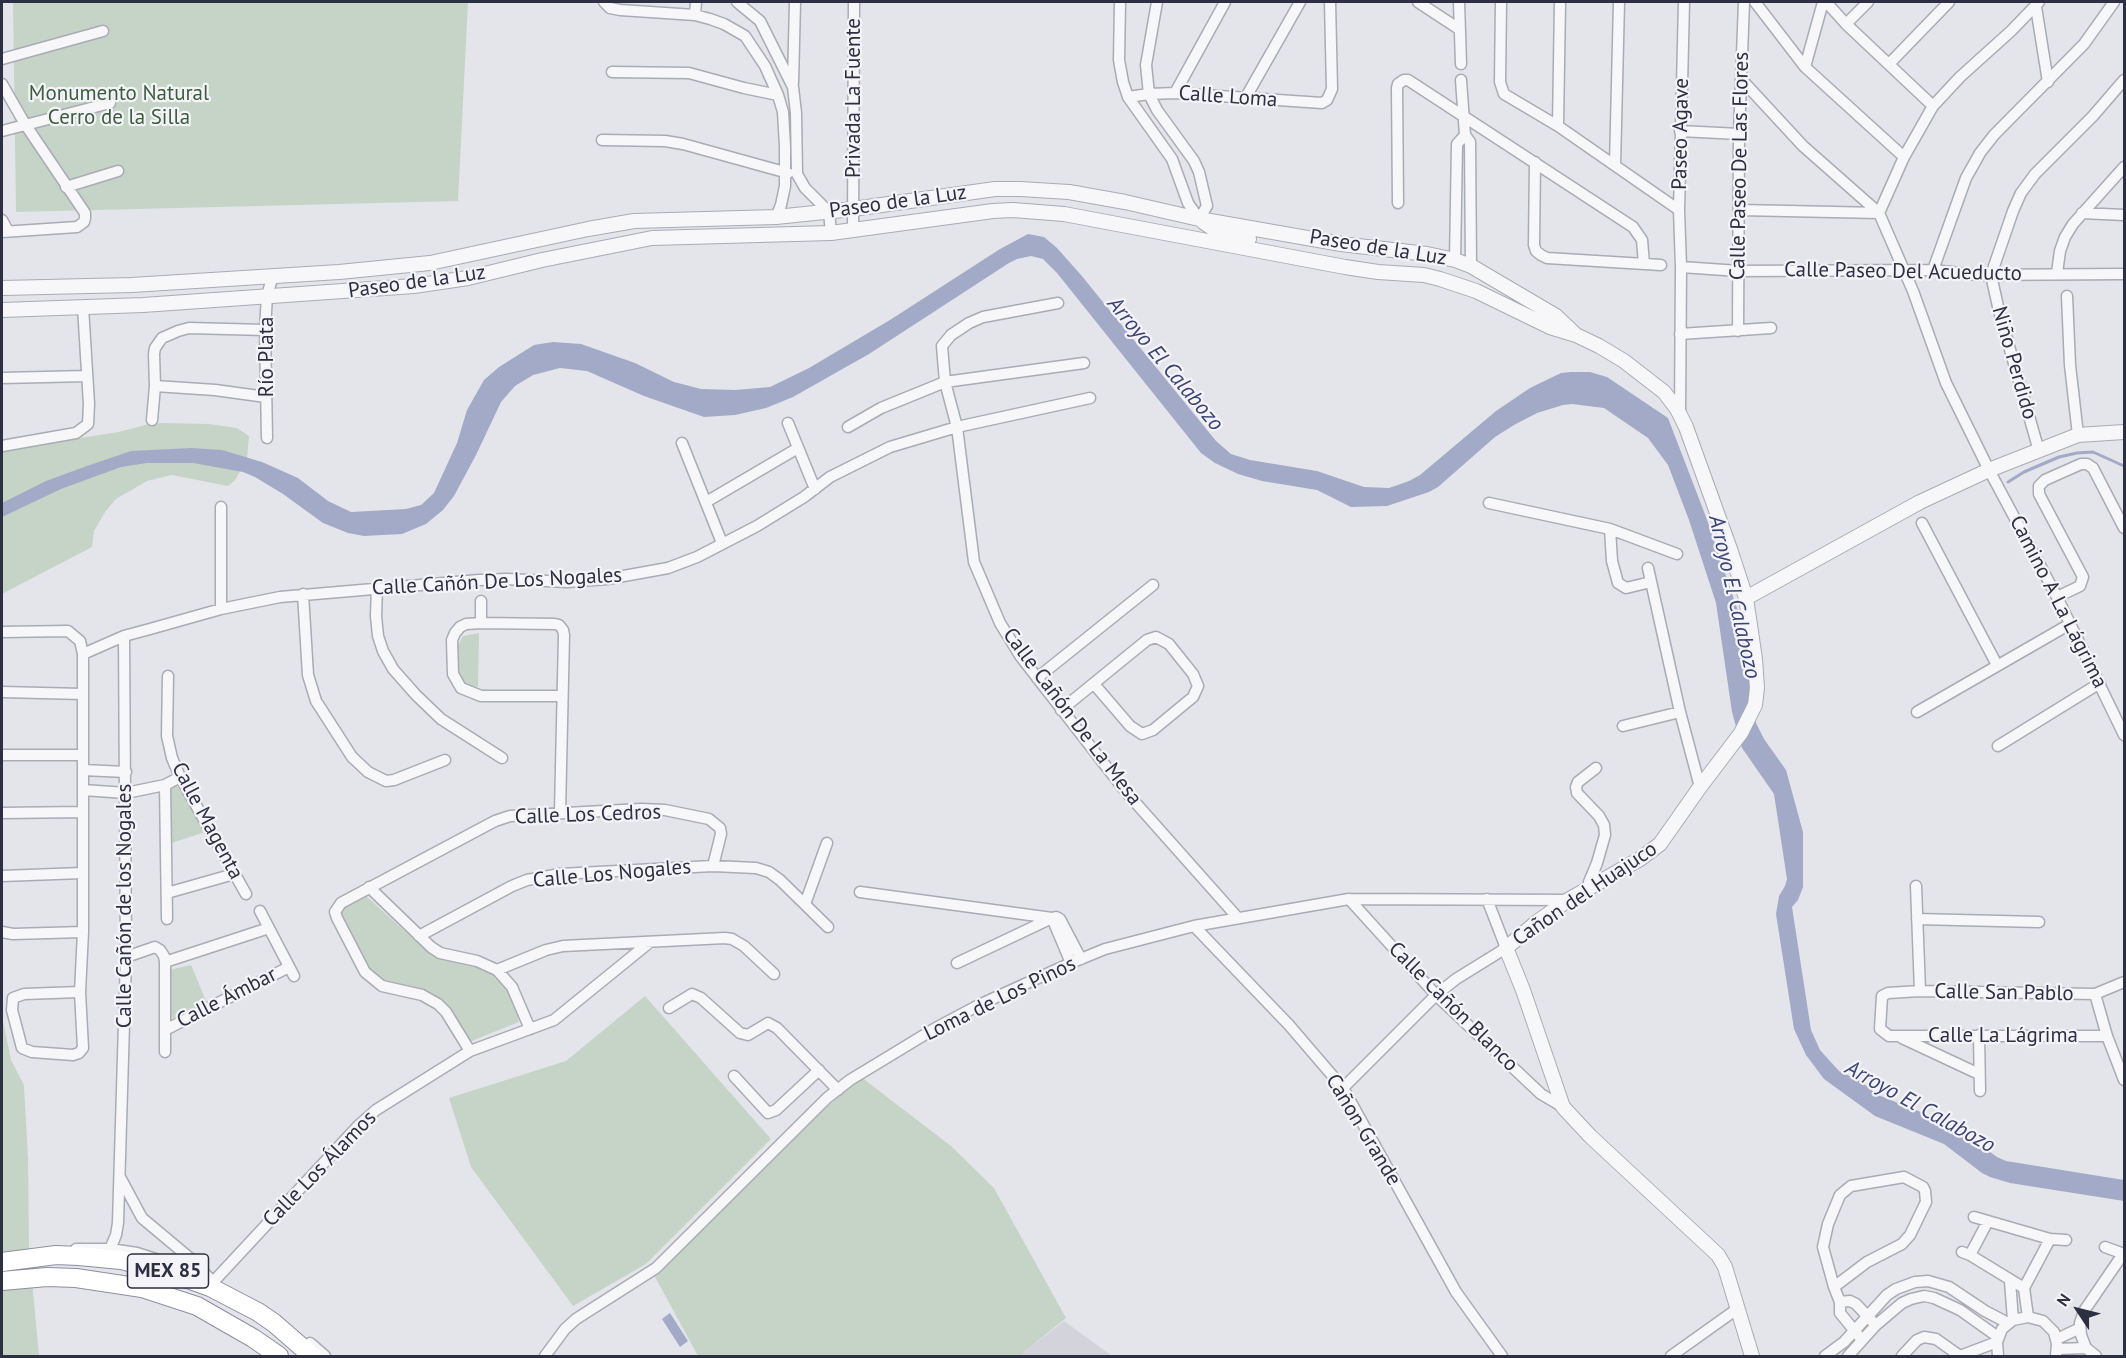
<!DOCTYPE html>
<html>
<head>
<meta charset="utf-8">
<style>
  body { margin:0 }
  #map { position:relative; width:2126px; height:1358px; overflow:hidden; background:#e4e5eb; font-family:"PT Sans",sans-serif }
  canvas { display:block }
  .frame { position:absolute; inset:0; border:3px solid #2d2f42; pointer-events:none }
  .north { position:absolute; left:2048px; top:1280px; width:60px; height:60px; -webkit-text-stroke:4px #f4f4f8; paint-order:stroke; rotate:305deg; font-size:16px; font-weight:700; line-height:24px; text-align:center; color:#2d2f42 }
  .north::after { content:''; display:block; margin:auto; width:21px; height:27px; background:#2d2f42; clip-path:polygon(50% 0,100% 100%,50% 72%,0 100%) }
</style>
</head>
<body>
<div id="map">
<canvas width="2126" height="1358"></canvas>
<div class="frame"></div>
<div class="north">N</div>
</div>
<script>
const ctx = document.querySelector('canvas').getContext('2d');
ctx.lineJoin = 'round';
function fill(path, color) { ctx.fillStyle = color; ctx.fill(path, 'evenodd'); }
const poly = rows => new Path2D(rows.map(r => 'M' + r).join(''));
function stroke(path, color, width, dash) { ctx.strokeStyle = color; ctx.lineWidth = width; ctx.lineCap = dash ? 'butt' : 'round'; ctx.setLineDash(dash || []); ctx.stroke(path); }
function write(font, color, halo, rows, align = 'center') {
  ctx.font = font + ' "PT Sans",sans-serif'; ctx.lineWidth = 4.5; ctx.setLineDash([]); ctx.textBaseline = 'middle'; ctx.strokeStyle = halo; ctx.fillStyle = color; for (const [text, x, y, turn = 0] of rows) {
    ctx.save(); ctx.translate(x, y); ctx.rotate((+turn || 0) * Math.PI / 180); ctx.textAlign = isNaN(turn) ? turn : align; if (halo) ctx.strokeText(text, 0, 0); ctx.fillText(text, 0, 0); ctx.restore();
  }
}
const built = poly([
  [1064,1321,1112,1356,1019,1356]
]);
const green = poly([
  [13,2,468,2,458,201,16,212],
  [164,423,209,424,237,428,249,436,247,460,235,480,228,486,172,475,147,481,116,499,105,512,94,531,92,547,2,594,2,450,119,432,149,424],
  [479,633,478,687,465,686,456,676,457,647,463,636],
  [177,786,205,832,172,843,169,790],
  [365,895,431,955,483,967,501,979,514,999,519,1022,469,1042,450,1010,429,992,379,981,368,969,339,911],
  [191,965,207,1003,178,1018,168,1017,169,970],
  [645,996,771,1139,646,1264,573,1306,471,1167,449,1098,566,1061],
  [2,1016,11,1060,24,1085,28,1158,29,1248,39,1356,2,1356],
  [861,1077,951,1146,994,1188,1066,1318,1019,1356,698,1356,654,1275,811,1121]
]);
const water = poly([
  [1028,234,1044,237,1057,248,1081,275,1216,441,1231,454,1250,460,1317,471,1364,487,1389,488,1409,481,1420,475,1496,411,1530,388,1561,373,1571,372,1590,372,1607,377,1668,418,1706,517,1740,617,1756,723,1764,739,1786,770,1803,832,1803,887,1798,900,1792,907,1811,1030,1820,1050,1839,1071,1860,1081,1878,1095,1951,1124,1997,1157,2006,1161,2124,1180,2124,1201,2010,1183,1990,1177,1982,1173,1944,1144,1875,1116,1824,1079,1806,1055,1794,1029,1776,914,1779,896,1785,886,1787,879,1774,794,1742,748,1732,712,1716,603,1689,520,1668,465,1648,438,1604,408,1572,404,1563,405,1537,413,1514,425,1495,437,1438,487,1429,492,1387,506,1351,507,1317,490,1262,481,1238,474,1215,463,1201,453,1057,273,1043,259,1031,256,1017,259,1009,263,869,354,793,397,766,408,735,415,704,417,644,396,587,371,560,368,533,375,515,386,501,402,476,455,454,496,443,510,426,524,402,534,364,536,348,533,323,523,283,494,255,477,243,472,193,463,147,463,121,467,61,489,2,517,2,503,46,481,87,466,131,451,191,448,222,450,262,462,298,478,328,501,351,512,406,509,421,505,434,493,457,443,467,410,484,380,499,367,534,345,553,342,581,344,635,363,674,382,701,389,735,390,770,387,809,368,890,320,1000,249],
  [670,1313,688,1341,680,1347,662,1319]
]);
const stream = poly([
  [2008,482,2024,472,2059,457,2077,453,2093,452,2124,466]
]);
const minor = poly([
  [604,2,610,8,620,10,695,15,710,19,724,24,745,36,765,66,778,95,783,112,785,147,785,186,781,205,776,217],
  [737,2,760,21,793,87,796,113,797,174,805,188,829,212,831,233],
  [1120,2,1119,60,1123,82,1128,97,1172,159,1188,203,1199,219,1207,206,1199,172,1194,161,1157,110,1149,94,1146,65,1157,2],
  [1418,2,1459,29],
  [1459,2,1461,64],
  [1501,2,1500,82,1504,94,1558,126,1679,210],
  [1755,2,1805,67,1904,157],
  [1826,2,1846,24,1933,106],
  [2039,2,2011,31,1960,77,1933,106,1904,157,1879,213,1913,291,1946,383,1989,470,2057,597,2124,735],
  [2036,7,2048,82],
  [695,15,696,2],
  [1846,24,1868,2],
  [2,59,103,31],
  [1889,64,1949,2],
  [1805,67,1823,2],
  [612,72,689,73,744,88,778,95],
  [1741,79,1803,146,1879,213],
  [1461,80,1465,135,1470,142,1471,266],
  [793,83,795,2],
  [2,84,25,124,85,213,85,218,84,222,77,227,2,232],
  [1175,93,1225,2],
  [1128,97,1149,94,1175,93,1322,103,1327,100,1332,89,1330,2],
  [1246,97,1300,2],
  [1558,126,1560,2],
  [2,131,110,103],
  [1680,131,1739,134],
  [602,140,665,141,683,144,788,173],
  [1535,162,1534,245,1536,251,1541,255,1547,258,1661,265],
  [1615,165,1619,2],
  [66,187,118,171],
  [1398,203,1397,88,1398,84,1404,80,1408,80,1633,227,1642,240,1644,264],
  [1740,210,1879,213],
  [2082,213,2124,215],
  [2,220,8,231],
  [853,231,854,2],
  [1455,260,1457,144,1465,135],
  [1681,267,1739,271,1933,270,1978,275,2124,274],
  [1933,270,1966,178,1980,153,1994,135,2084,44,2114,2],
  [2057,273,2060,251,2065,237,2073,224,2124,167],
  [2067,296,2070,365,2078,435],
  [1058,303,983,317,969,323,951,335,942,346,945,382,957,427,974,562,1000,623,1021,657,1126,792,1238,918],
  [1738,331,1739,134,1744,2],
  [1680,334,1771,328],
  [2,378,87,376],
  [155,386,215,390,266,397],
  [1680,415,1681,267,1679,210,1684,2],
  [152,420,155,386,154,354,155,348,162,338,178,331,189,328,265,330],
  [788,423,815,489],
  [848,427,881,408,945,382,1084,363],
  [267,438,265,330,267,295,273,276],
  [682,443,722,543],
  [2,446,76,433,88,424,89,404,83,307],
  [2039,451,1999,311,1991,275,2013,211,2021,193,2035,174,2093,116,2124,80],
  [706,502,798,448],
  [1489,503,1610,529,1677,554],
  [1922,523,1997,665],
  [1610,529,1612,561,1618,583,1626,588,1651,582],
  [1648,568,1680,712,1700,787],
  [377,587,376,616,378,636,383,651,393,669,416,695,441,719,502,758],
  [303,594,308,675,316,701,352,757,368,772,386,781,394,780,445,760],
  [2057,597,2080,586,2083,577,2039,494,2039,486,2045,480,2081,464,2087,464,2093,468,2124,528],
  [481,601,481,623],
  [221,609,221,507],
  [2,632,68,631,80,641,83,654,83,932,80,992,83,1048,79,1053,73,1055,32,1052,22,1048,12,1010,13,998,24,994,80,992],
  [83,654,124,636,150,629,221,609,280,597,479,580,507,579,567,582,607,579,668,568,697,557,757,526,804,497,830,477,890,447,957,427,1090,398],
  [168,676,167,736,172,758,180,777,246,894],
  [1037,678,1153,585],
  [2,692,82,694],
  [1061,710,1147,640,1156,637,1169,644,1193,674,1198,686,1193,697,1153,730,1142,734,1130,726,1094,684],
  [1917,712,2070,624],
  [1623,726,1680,712],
  [1998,746,2100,683],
  [2,755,83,755],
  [83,770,126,772],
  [165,785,167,919],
  [83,790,126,793,165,785,180,777],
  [560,812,564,635,563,630,559,625,555,624,481,623,466,624,460,627,455,633,452,640,453,674,461,688,481,696,562,696],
  [2,813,82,812],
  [2,876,82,873],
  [1916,886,1920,991],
  [369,887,431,947,440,953,477,961,497,970,512,987,530,1029],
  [1590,888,1589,882,1597,863,1605,835,1604,825,1599,816,1577,793,1576,787,1578,782,1596,768],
  [860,892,1052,918,1056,917,1060,919,1081,959],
  [167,893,234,874],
  [1349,899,1436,995,1541,1094,1563,1107],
  [805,904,827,843],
  [260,911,294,976],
  [1052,918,1071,963],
  [1917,919,2039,922],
  [1194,926,1289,1025,1343,1088,1456,1292,1502,1356],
  [2,932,13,934,83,932],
  [419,936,512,886,527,880,560,874,713,866,756,868,769,872,780,880,828,927],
  [126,957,155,947,160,950,164,956,165,962,165,1052],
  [165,962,269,928],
  [957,963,1052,918],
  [497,970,546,950,563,946,725,938,732,939,744,946,774,974],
  [2095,994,2107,1036,2124,1080],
  [669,1008,692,994,701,998,740,1033,748,1035,768,1023,777,1028,838,1090],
  [165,1030,289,967],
  [1979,1035,1980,1091],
  [2107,1036,1889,1036,1880,1029,1882,996,1888,993,1920,991,2095,994,2124,982],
  [1902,1038,1979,1074],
  [470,1051,446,1012,438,1004,422,995,382,986,365,972,337,918,335,912,341,903,495,821,510,816,641,809,665,810,709,819,720,828,721,834,713,866],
  [734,1076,768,1113,776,1110,819,1070],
  [1343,1088,1436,995,1456,979,1506,948,1487,899],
  [120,1177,142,1218,191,1259,209,1278],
  [1974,1217,2050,1239,2066,1240],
  [2105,1247,2124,1254],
  [76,1249,110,1249,137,1253,183,1268],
  [110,1249,116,1235,118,1223,126,957,124,636],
  [1962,1252,1970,1255,2024,1288],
  [1970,1255,1988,1221],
  [215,1280,359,1125,376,1110,470,1051,554,1020,650,942],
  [2010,1281,2013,1320],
  [1834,1287,1867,1262,1902,1244,1910,1235,1926,1202,1925,1191,1923,1187,1904,1177,1851,1186,1840,1195,1828,1224,1823,1247,1834,1287,1840,1302,1840,1313,1862,1340],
  [1840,1302,1850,1301,1856,1304,1872,1321],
  [2028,1317,2024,1288,2050,1239],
  [2057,1339,2080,1328],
  [310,1343,325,1356],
  [2058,1349,2086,1348],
  [545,1356,565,1329,576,1319,656,1268,827,1098,850,1080,934,1029,979,1005,1071,963,1105,949,1194,926,1349,899,1568,900],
  [1671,1356,1737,1309],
  [1825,1356,1844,1342,1887,1295,1896,1289,1915,1282,1928,1281,1949,1287,1985,1311,2008,1323],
  [1848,1356,1876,1325,1902,1303,1911,1299,1924,1296,1934,1298,1960,1310,1998,1337],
  [1902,1356,1917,1340,1924,1337,1936,1339,1960,1356],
  [1960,1356,1997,1342],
  [1998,1356,1997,1342,2002,1329,2013,1320,2028,1317,2043,1321,2054,1332,2057,1344,2056,1356],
  [2096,1356,2086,1348,2081,1335,2080,1323,2084,1311,2123,1254]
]);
const tertiary = poly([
  [1203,222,1218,232,1249,239],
  [2,288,132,285,339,272,430,263,588,229,634,221,776,217,853,209,995,189,1020,189,1069,192,1125,202,1199,219,1341,244,1427,254,1455,260,1471,266,1556,316,1574,333],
  [2,310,143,305,414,286,468,278,542,260,652,238,831,233,993,211,1013,210,1064,214,1345,267,1378,272,1424,275,1440,279,1476,291,1550,327,1576,335,1599,346,1624,361,1664,392,1677,409,1686,427,1730,549,1746,598,1755,659,1757,688,1755,705,1741,733,1700,787,1660,844,1640,859,1568,900,1537,922,1506,948,1523,990,1563,1107,1590,1136,1718,1255,1725,1267,1752,1356],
  [1746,598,1920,502,1989,470,2078,435,2124,432]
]);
const trunk = poly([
  [2,1262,56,1255,79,1256,121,1260,169,1272,210,1287,258,1312,274,1323,312,1356],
  [2,1281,47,1277,76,1278,142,1288,197,1306,253,1338,279,1356]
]);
const shields = [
  [168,1271,81]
];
const shieldNames = [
  ["MEX 85",168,1271]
];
const parkNames = [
  ["Monumento Natural",119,94],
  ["Cerro de la Silla",119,118]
];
const streetNames = [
  ["Calle Loma",1228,97,4],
  ["Privada La Fuente",854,98,-90],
  ["Paseo Agave",1681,134,-89],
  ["Calle Paseo De Las Flores",1740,166,-89],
  ["Paseo de la Luz",898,202,-8],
  ["Paseo de la Luz",1378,248,9],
  ["Calle Paseo Del Acueducto",1903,272,1],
  ["Paseo de la Luz",417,282,-8],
  ["Río Plata",267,357,-90],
  ["Niño Perdido",2014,363,74],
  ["Calle Cañón De Los Nogales",497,582,-3],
  ["Camino A La Lágrima",2058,602,63],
  ["Calle Cañón De La Mesa",1072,717,53],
  ["Calle Los Cedros",588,815,-2],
  ["Calle Magenta",207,821,62],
  ["Calle Los Nogales",612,874,-5],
  ["Cañon del Huajuco",1585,894,-34],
  ["Calle Cañón de los Nogales",125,906,-90],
  ["Calle San Pablo",2004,993,1],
  ["Calle Ámbar",227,998,-27],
  ["Loma de Los Pinos",1000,999,-26],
  ["Calle Cañón Blanco",1453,1007,45],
  ["Calle La Lágrima",2003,1036],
  ["Cañon Grande",1363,1130,59],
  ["Calle Los Álamos",320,1169,-46]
];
const waterNames = [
  ["Arroyo El Calabozo",1165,364,50],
  ["Arroyo El Calabozo",1734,597,77],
  ["Arroyo El Calabozo",1920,1107,29]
];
fill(built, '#d3d3dc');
fill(green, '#c6d4c7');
fill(water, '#a3aac7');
stroke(stream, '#a3aac7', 3);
stroke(minor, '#a9abb5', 13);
stroke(tertiary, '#a9abb5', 16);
stroke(trunk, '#8d8fa0', 20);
stroke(minor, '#f7f7f9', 10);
stroke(tertiary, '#f7f7f9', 14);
stroke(trunk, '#fff', 18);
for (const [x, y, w] of shields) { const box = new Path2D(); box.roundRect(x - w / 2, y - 17, w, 34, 4.5); ctx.fillStyle = '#f4f4f8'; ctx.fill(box); stroke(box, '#2d2f42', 1.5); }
write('bold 20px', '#2d2f42', null, shieldNames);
write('21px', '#3c5c3f', '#f4f4f8', parkNames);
write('21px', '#2d2f42', '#f4f4f8', streetNames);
write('italic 22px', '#3b4472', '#f4f4f8', waterNames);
</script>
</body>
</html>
